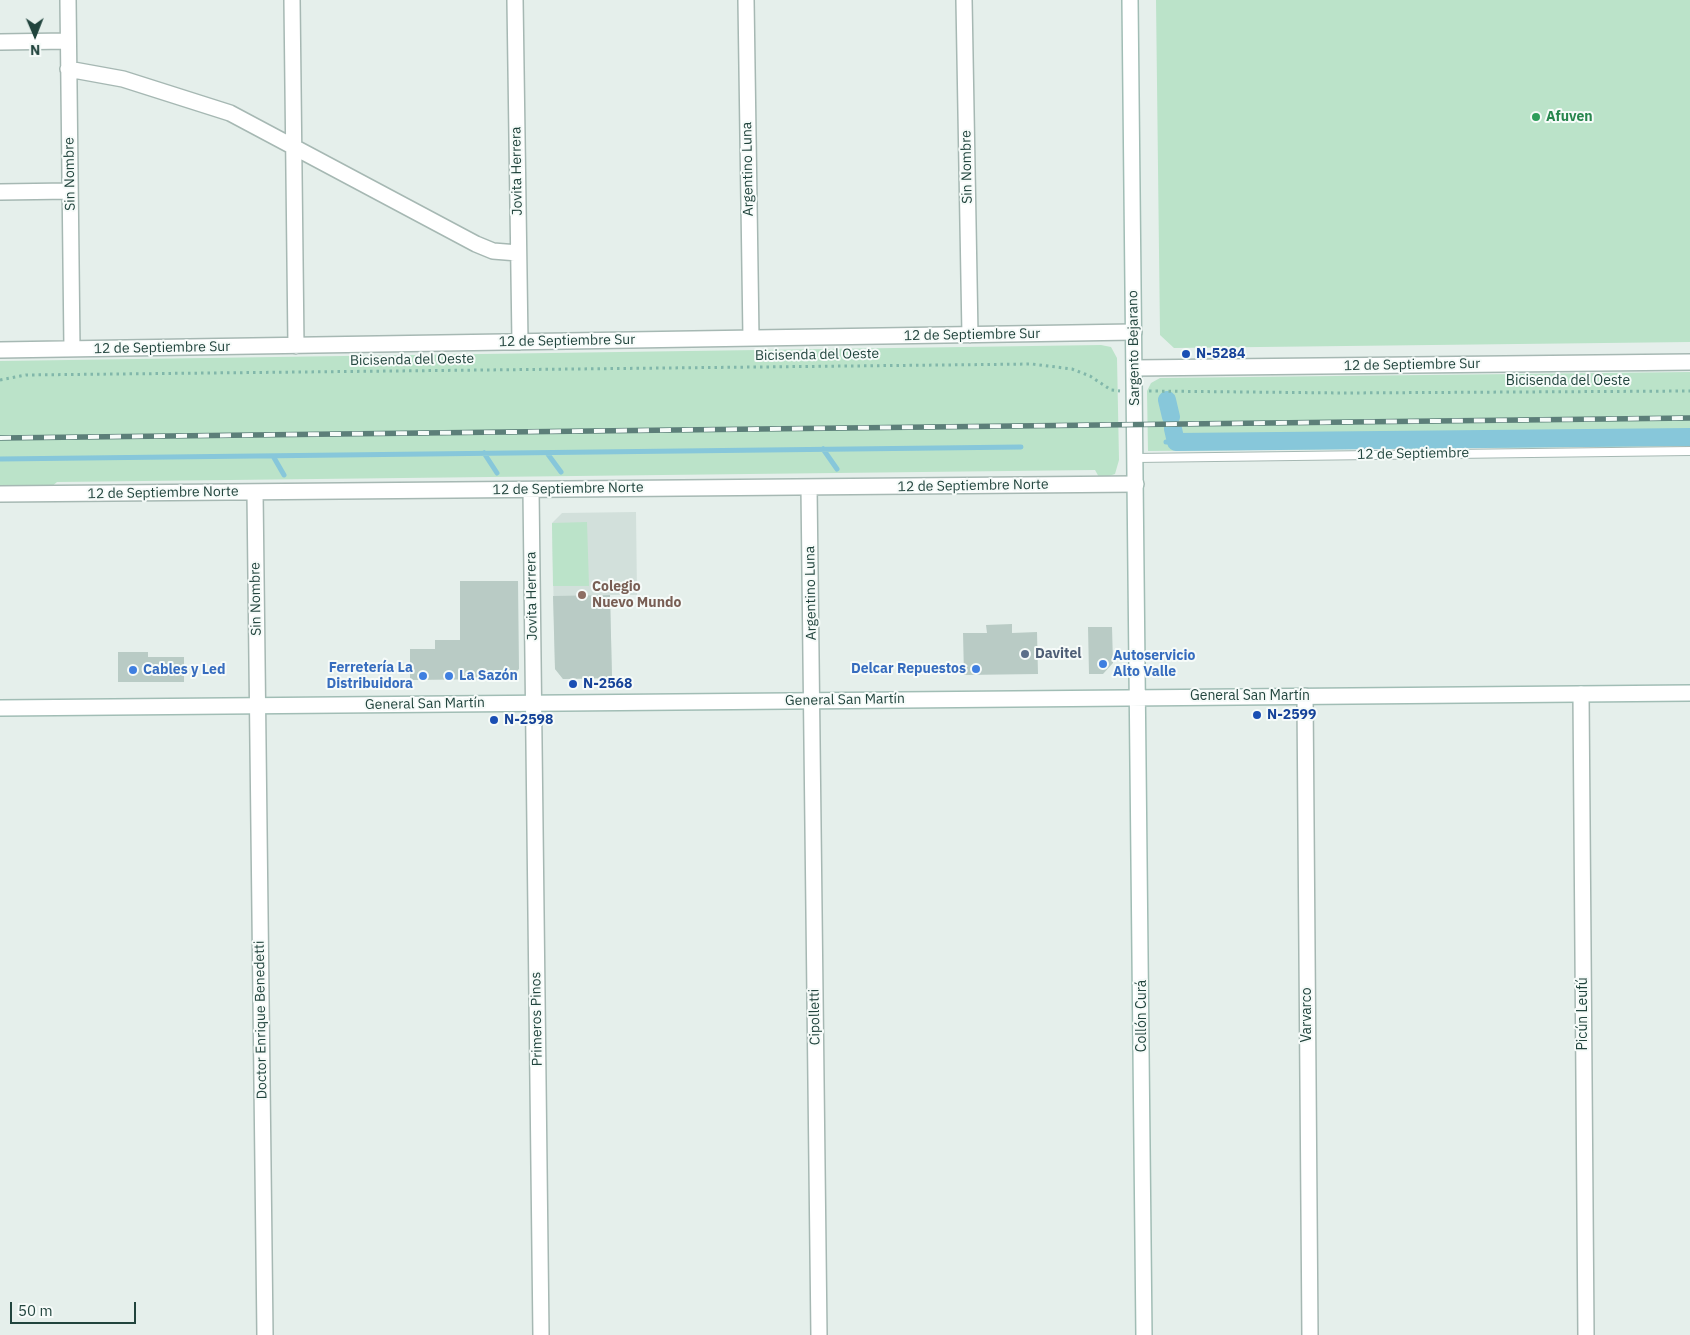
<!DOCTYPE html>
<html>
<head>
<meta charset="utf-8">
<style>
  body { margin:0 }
  #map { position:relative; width:1690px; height:1335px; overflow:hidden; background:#e5efeb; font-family:"IBM Plex Sans",sans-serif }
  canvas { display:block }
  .north { position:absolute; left:10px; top:10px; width:50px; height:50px; -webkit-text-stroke:4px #f6fbf9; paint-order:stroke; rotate:179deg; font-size:14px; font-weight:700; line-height:20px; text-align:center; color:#21443d }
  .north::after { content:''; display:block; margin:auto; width:18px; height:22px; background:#21443d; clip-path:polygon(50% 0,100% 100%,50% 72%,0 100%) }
  .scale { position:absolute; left:10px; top:1302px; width:126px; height:22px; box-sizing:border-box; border:2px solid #21443d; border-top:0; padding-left:6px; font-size:15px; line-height:18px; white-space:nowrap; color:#21443d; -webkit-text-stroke:4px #f6fbf9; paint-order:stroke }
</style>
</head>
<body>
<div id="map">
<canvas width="1690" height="1335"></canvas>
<div class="north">N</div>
<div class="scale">50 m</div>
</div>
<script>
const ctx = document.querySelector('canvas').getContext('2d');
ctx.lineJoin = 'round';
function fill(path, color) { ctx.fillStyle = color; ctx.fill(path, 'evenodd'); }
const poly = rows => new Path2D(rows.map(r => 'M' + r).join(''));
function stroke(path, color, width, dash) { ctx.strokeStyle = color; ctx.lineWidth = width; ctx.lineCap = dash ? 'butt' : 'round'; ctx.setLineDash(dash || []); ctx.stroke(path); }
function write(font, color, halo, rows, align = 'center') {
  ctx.font = font + ' "IBM Plex Sans",sans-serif'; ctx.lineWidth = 4; ctx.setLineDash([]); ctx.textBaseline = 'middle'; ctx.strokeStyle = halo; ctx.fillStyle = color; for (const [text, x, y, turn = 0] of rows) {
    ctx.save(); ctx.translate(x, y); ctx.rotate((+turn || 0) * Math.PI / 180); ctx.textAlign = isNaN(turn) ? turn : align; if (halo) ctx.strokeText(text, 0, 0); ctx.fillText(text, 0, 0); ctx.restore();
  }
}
const built = poly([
  [636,512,637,595,610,595,612,678,563,679,555,669,552,523,562,513]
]);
const green = poly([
  [1156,0,1690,0,1690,342,1174,348,1160,335],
  [1101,345,1111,347,1117,358,1119,460,1115,474,1100,479,1095,470,57,482,50,488,0,489,0,361],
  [1690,372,1690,446,1148,451,1147,391,1151,383,1160,378],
  [587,522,589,586,553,586,552,523]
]);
const stream = poly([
  [1166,442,1176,442],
  [823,449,837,469],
  [484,453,497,473],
  [547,453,561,472],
  [273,456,284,475],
  [0,459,1021,447]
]);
const canal = poly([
  [1167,400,1171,417],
  [1173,429,1176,442,1690,437]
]);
const building = poly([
  [460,581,518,581,519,669,509,679,410,680,410,649,435,649,435,640,460,640],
  [610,595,612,678,563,679,555,669,553,596],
  [1012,624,1012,633,1037,632,1038,674,964,675,963,633,987,633,986,625],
  [1088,627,1112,627,1113,663,1103,674,1089,674],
  [118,652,148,652,148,657,184,657,184,682,118,682]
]);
const path = poly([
  [0,380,26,375,1032,364,1072,369,1090,376,1111,390,1120,391],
  [1149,391,1344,393,1690,391]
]);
const lane = poly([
  [1136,458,1690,451]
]);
const street = poly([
  [68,0,72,349],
  [292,0,296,346],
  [515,0,520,342],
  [746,0,751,338],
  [964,0,970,335],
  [0,42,68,41],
  [68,69,123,79,230,113,476,244,493,251,518,253],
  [0,192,70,191],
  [0,350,1134,332],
  [1135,368,1690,362],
  [809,487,819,1335],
  [531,490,541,1335],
  [255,492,265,1335],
  [0,494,1136,484],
  [1581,694,1586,1335],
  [1305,696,1310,1335]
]);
const secondary = poly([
  [1130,0,1144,1335],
  [0,708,1690,693]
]);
const rail = poly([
  [0,438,1690,418]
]);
const markers = [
  [1536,117,5,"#2e9e5b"],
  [1186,354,5,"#1a4fb4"],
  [582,595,5,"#8d6e63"],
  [1025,654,5,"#5c6f8a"],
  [1103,664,5,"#3f7fe0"],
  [976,669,5,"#3f7fe0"],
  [133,670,5,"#3f7fe0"],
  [423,676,5,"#3f7fe0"],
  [449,676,5,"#3f7fe0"],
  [573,684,5,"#1a4fb4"],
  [1257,715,5,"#1a4fb4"],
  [494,720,5,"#1a4fb4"]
];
const leisureNames = [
  ["Afuven",1546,117]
];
const streetNames = [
  ["Sin Nombre",967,167,-91],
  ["Argentino Luna",748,169,-91],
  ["Jovita Herrera",517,171,-91],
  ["Sin Nombre",70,174,-91],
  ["12 de Septiembre Sur",972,335,-1],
  ["12 de Septiembre Sur",567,341,-1],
  ["12 de Septiembre Sur",162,348,-1],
  ["Sargento Bejarano",1134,348,-91],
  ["Bicisenda del Oeste",817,355,-1],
  ["Bicisenda del Oeste",412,360,-1],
  ["12 de Septiembre Sur",1412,365,-1],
  ["Bicisenda del Oeste",1568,381],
  ["12 de Septiembre",1413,454,-1],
  ["12 de Septiembre Norte",973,486,-1],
  ["12 de Septiembre Norte",568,489,-1],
  ["12 de Septiembre Norte",163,493,-1],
  ["Argentino Luna",811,593,-91],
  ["Jovita Herrera",532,596,-91],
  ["Sin Nombre",256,599,-91],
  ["General San Martín",1250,696],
  ["General San Martín",845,700,-1],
  ["General San Martín",425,704,-1],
  ["Picún Leufú",1583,1014,-90],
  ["Varvarco",1307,1015,-90],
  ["Collón Curá",1142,1016,-90],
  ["Cipolletti",815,1017,-91],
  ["Primeros Pinos",537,1019,-91],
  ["Doctor Enrique Benedetti",261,1020,-91]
];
const transitNames = [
  ["N-5284",1196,354],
  ["N-2568",583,684],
  ["N-2599",1267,715],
  ["N-2598",504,720]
];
const educationNames = [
  ["Colegio",592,587],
  ["Nuevo Mundo",592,603]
];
const serviceNames = [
  ["Davitel",1035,654]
];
const shopNames = [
  ["Autoservicio",1113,656],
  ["Alto Valle",1113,672],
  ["Ferretería La",413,668,"right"],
  ["Distribuidora",413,684,"right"],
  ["Delcar Repuestos",966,669,"right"],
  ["Cables y Led",143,670],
  ["La Sazón",459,676]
];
fill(built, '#d2e0db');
fill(green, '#bbe3c9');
stroke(stream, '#87c7da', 5);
stroke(canal, '#87c7da', 18);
fill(building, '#b9cbc5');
stroke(lane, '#a6b8b3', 10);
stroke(street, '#a6b8b3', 18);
stroke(secondary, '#a1bdb5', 18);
stroke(path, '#81b7aa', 3, [2.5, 4]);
stroke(lane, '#fff', 8);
stroke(street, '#fff', 15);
stroke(secondary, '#fff', 15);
stroke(rail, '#5c7f79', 5.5);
stroke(rail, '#f6fbf9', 4, [11]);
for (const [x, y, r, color] of markers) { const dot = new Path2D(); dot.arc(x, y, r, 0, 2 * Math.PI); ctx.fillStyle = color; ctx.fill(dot); stroke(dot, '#f6fbf9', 2); }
write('bold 14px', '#27864d', '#f6fbf9', leisureNames, 'left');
write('14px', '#21443d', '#f6fbf9', streetNames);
write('bold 14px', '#164399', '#f6fbf9', transitNames, 'left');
write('bold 14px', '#785e54', '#f6fbf9', educationNames, 'left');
write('bold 14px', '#4e5e75', '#f6fbf9', serviceNames, 'left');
write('bold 14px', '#366cbe', '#f6fbf9', shopNames, 'left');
</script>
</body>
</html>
